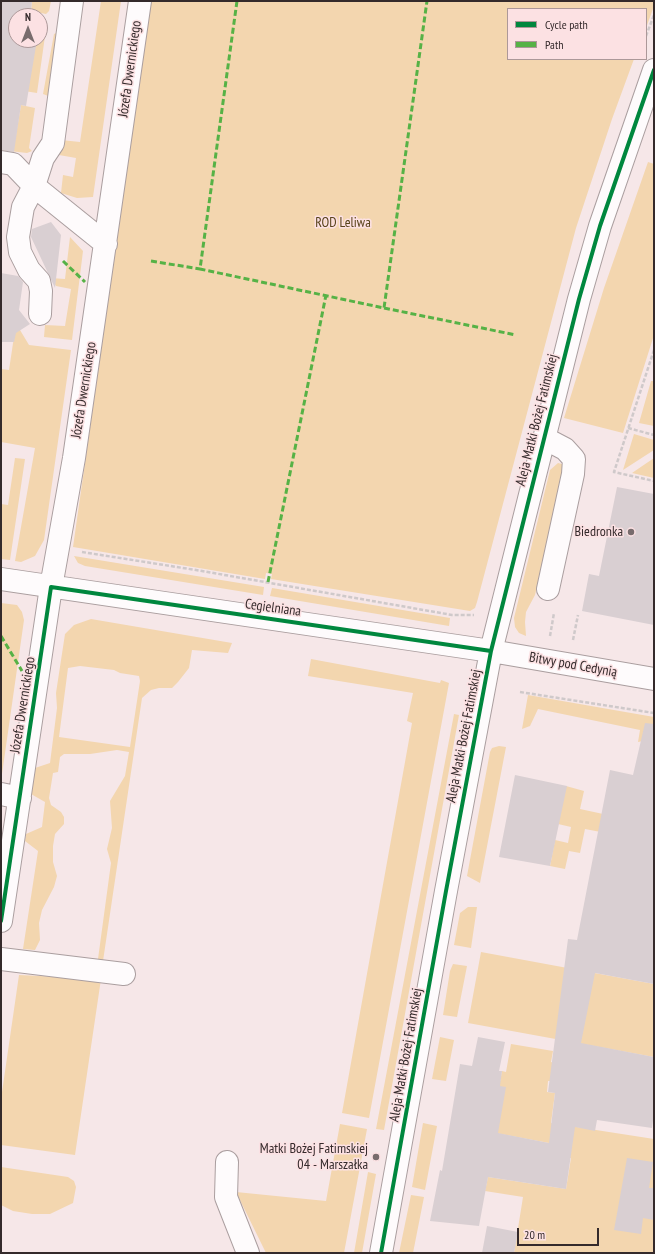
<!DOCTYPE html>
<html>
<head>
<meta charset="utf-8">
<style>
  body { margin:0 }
  #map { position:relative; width:655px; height:1254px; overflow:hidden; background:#f6e7e8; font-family:"PT Sans Narrow",sans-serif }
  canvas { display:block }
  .frame { position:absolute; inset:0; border:2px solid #342a2b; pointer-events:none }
  .legend { position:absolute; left:507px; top:8px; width:140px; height:52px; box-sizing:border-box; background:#fce1e3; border:1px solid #ac9899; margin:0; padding:5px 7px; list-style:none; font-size:12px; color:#342a2b }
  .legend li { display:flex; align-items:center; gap:8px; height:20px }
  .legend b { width:20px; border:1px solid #ac9899 }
  .north { position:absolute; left:8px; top:8px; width:40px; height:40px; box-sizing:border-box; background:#fce1e3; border:1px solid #ac9899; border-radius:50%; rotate:0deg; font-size:11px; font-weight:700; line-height:16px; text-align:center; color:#342a2b }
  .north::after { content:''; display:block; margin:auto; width:14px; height:18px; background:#786c6d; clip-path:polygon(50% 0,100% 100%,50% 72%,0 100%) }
  .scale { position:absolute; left:517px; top:1228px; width:82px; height:18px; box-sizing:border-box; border:2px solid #342a2b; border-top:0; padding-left:5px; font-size:12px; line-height:14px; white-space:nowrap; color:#342a2b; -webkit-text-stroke:3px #fce1e3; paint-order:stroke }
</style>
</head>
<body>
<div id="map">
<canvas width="655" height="1254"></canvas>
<div class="frame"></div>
<ul class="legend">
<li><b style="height:5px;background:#00873e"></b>Cycle path</li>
<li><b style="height:5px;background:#56b246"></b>Path</li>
</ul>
<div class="north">N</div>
<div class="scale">20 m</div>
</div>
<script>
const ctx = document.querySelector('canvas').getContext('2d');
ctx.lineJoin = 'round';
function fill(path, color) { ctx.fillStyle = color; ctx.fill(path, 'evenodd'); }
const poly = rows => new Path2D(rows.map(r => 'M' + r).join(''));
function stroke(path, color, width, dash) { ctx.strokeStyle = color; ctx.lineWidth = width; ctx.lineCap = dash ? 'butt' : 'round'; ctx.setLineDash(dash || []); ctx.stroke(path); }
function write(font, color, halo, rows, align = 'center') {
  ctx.font = font + ' "PT Sans Narrow",sans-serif'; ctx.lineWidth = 3; ctx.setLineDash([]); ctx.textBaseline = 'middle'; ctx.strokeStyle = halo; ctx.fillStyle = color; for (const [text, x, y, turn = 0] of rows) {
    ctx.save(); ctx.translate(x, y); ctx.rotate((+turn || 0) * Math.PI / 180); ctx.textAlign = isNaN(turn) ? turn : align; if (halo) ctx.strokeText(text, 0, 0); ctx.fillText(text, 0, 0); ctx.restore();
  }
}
const green = poly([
  [32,1,51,1,49,11,46,14,31,11],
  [101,1,121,1,93,197,77,198,61,193,63,175,73,177,76,158,59,155,61,140,80,142],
  [151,1,654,1,654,6,646,28,646,9,508,9,508,59,634,59,612,119,576,228,477,602,475,608,470,611,271,579,272,574,266,573,265,579,73,547],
  [40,28,46,29,37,93,18,90,26,40,40,40],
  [61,31,51,97,43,94,54,34],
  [21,105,35,108,29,148,32,151,27,153,1,150,16,135],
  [648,162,654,164,654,335,623,433,564,418,604,288],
  [70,237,83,251,72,340,44,337,45,325,65,326,71,289,56,286,51,278,65,279],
  [15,330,20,330,29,345,71,350,44,540,35,556,21,562,15,561,35,448,1,442,1,369,9,370],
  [651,381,654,381,654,426,639,423],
  [634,434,654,440,654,450,623,470],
  [15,458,25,459,10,560,1,559,1,504,8,505],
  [654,458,654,478,632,473],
  [558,463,562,464,565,471,535,595,526,612,525,622,526,636,519,633,515,627,514,618,550,470],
  [74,556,264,587,263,595,85,566,78,563],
  [272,588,450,618,449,626,270,596],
  [1,603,17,605,22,612,24,620,1,781],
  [91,619,232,643,228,653,192,650,189,668,178,682,172,688,159,688,151,690,142,698,103,961,98,959,111,863,107,849,112,828,110,801,125,776,129,752,117,750,90,754,64,754,60,757,58,772,53,773,49,798,51,805,61,812,64,817,64,824,55,834,53,846,53,862,57,876,54,887,42,910,39,923,40,940,35,950,23,949,38,851,25,841,26,834,42,827,45,802,31,794,35,768,50,763,57,708,56,693,65,634,74,625],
  [80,666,114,670,120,673,139,676,140,681,130,747,59,737,68,668],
  [311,659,440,683,441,680,449,683,369,1118,342,1113,412,723,407,721,413,693,308,676],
  [528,695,654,717,654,739,638,742,640,730,538,709,530,726,522,729],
  [454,714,459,715,384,1130,376,1129],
  [499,746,506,747,480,883,467,876,490,752,492,748],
  [566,786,584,791,580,809,654,825,637,839,585,829,580,853,569,851,565,869,550,866,555,840,568,843,571,827,558,824],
  [468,907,477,907,471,948,454,945,460,913],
  [481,952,654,984,654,1057,468,1023],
  [453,964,467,966,457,1017,443,1015,450,971],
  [19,975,101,979,75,1155,1,1145,1,1099],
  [440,1037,454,1040,446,1081,432,1079],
  [511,1044,553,1051,551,1062,555,1063,553,1081,548,1081,547,1092,555,1093,551,1123,654,1139,654,1253,514,1253,523,1197,485,1191,488,1177,566,1189,571,1158,547,1155,549,1143,490,1132,502,1071,506,1072],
  [423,1123,437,1126,425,1190,412,1187],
  [340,1124,367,1129,344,1253,266,1253,236,1192,326,1201],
  [1,1167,68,1177,74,1181,76,1187,73,1203,50,1214,32,1214,13,1211,1,1205],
  [368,1172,376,1174,362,1253,354,1253],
  [411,1195,424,1197,413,1253,399,1253]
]);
const building = poly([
  [1,1,32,1,31,11,41,13,40,21,40,16,16,16,16,40,37,40,26,106,21,105,14,152,1,150],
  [51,222,61,235,55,288,31,237,32,229],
  [1,273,18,276,23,282,19,310,30,324,16,333,14,342,1,342],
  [617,487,654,494,654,625,582,611,589,574,599,576],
  [645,723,654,724,654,984,595,973,581,1043,654,1057,654,1113,652,1128,597,1120,595,1131,575,1127,566,1189,488,1177,479,1226,430,1221,440,1170,442,1171,460,1064,472,1066,478,1037,505,1042,499,1071,502,1071,500,1086,506,1087,498,1133,549,1143,555,1093,548,1092,568,939,577,940,610,770,633,775],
  [515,775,567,786,550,866,499,857],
  [627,1158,653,1162,649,1188,654,1188,654,1220,643,1218,641,1234,614,1230],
  [487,1226,518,1232,514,1253,482,1253]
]);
const path = poly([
  [646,36,654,15],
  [654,350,614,472,654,481],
  [628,428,654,435],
  [82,552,202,571,452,615,474,615],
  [550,636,554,613],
  [573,640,578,615],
  [520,692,654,713]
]);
const minor = poly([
  [1,162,13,164,34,186,106,244],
  [40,314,41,291,39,281,29,270,20,252,18,237,23,207,34,186,43,158,53,143,72,1],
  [544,438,565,449,574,459,573,474,548,589],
  [1,579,491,651,654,679],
  [1,794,20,798],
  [1,921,51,587,74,458,140,1],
  [1,959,124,974],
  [227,1162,226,1197,248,1253],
  [381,1253,446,891,491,651,579,299,600,226,654,70]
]);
const quiet = poly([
  [237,1,200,269,384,308,427,1],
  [63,261,85,282],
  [151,261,200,269],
  [384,308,516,335],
  [268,582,326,295],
  [1,636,22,671]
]);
const cycleway = poly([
  [1,921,51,587,491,651],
  [381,1253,446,891,491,651,579,299,600,226,654,70]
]);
const markers = [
  [631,532,4,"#786c6d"],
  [376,1157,4,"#786c6d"]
];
const streetNames = [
  ["Józefa Dwernickiego",130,69,-82],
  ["Józefa Dwernickiego",84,390,-81],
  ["Aleja Matki Bożej Fatimskiej",537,420,-76],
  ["Cegielniana",273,608,8],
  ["Bitwy pod Cedynią",573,665,10],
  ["Józefa Dwernickiego",23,705,-81],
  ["Aleja Matki Bożej Fatimskiej",464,736,-79],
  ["Aleja Matki Bożej Fatimskiej",406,1055,-80]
];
const parkNames = [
  ["ROD Leliwa",343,223]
];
const poiNames = [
  ["Biedronka",623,532],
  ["Matki Bożej Fatimskiej",368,1149],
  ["04 - Marszałka",368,1165]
];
fill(green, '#f3d6af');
fill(building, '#d9cfd2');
stroke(minor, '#aa9e9f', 24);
stroke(path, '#cfc9ca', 2.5, [4, 2]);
stroke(minor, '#fefbfc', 22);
stroke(quiet, '#56b246', 3, [6, 3]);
stroke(cycleway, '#00873e', 4);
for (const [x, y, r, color] of markers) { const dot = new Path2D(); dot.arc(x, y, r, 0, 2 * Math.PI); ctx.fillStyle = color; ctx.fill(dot); stroke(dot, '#fce1e3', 1.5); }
write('14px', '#342a2b', '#fce1e3', streetNames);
write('14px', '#58431a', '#fce1e3', parkNames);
write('14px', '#342a2b', '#fce1e3', poiNames, 'right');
</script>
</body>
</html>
